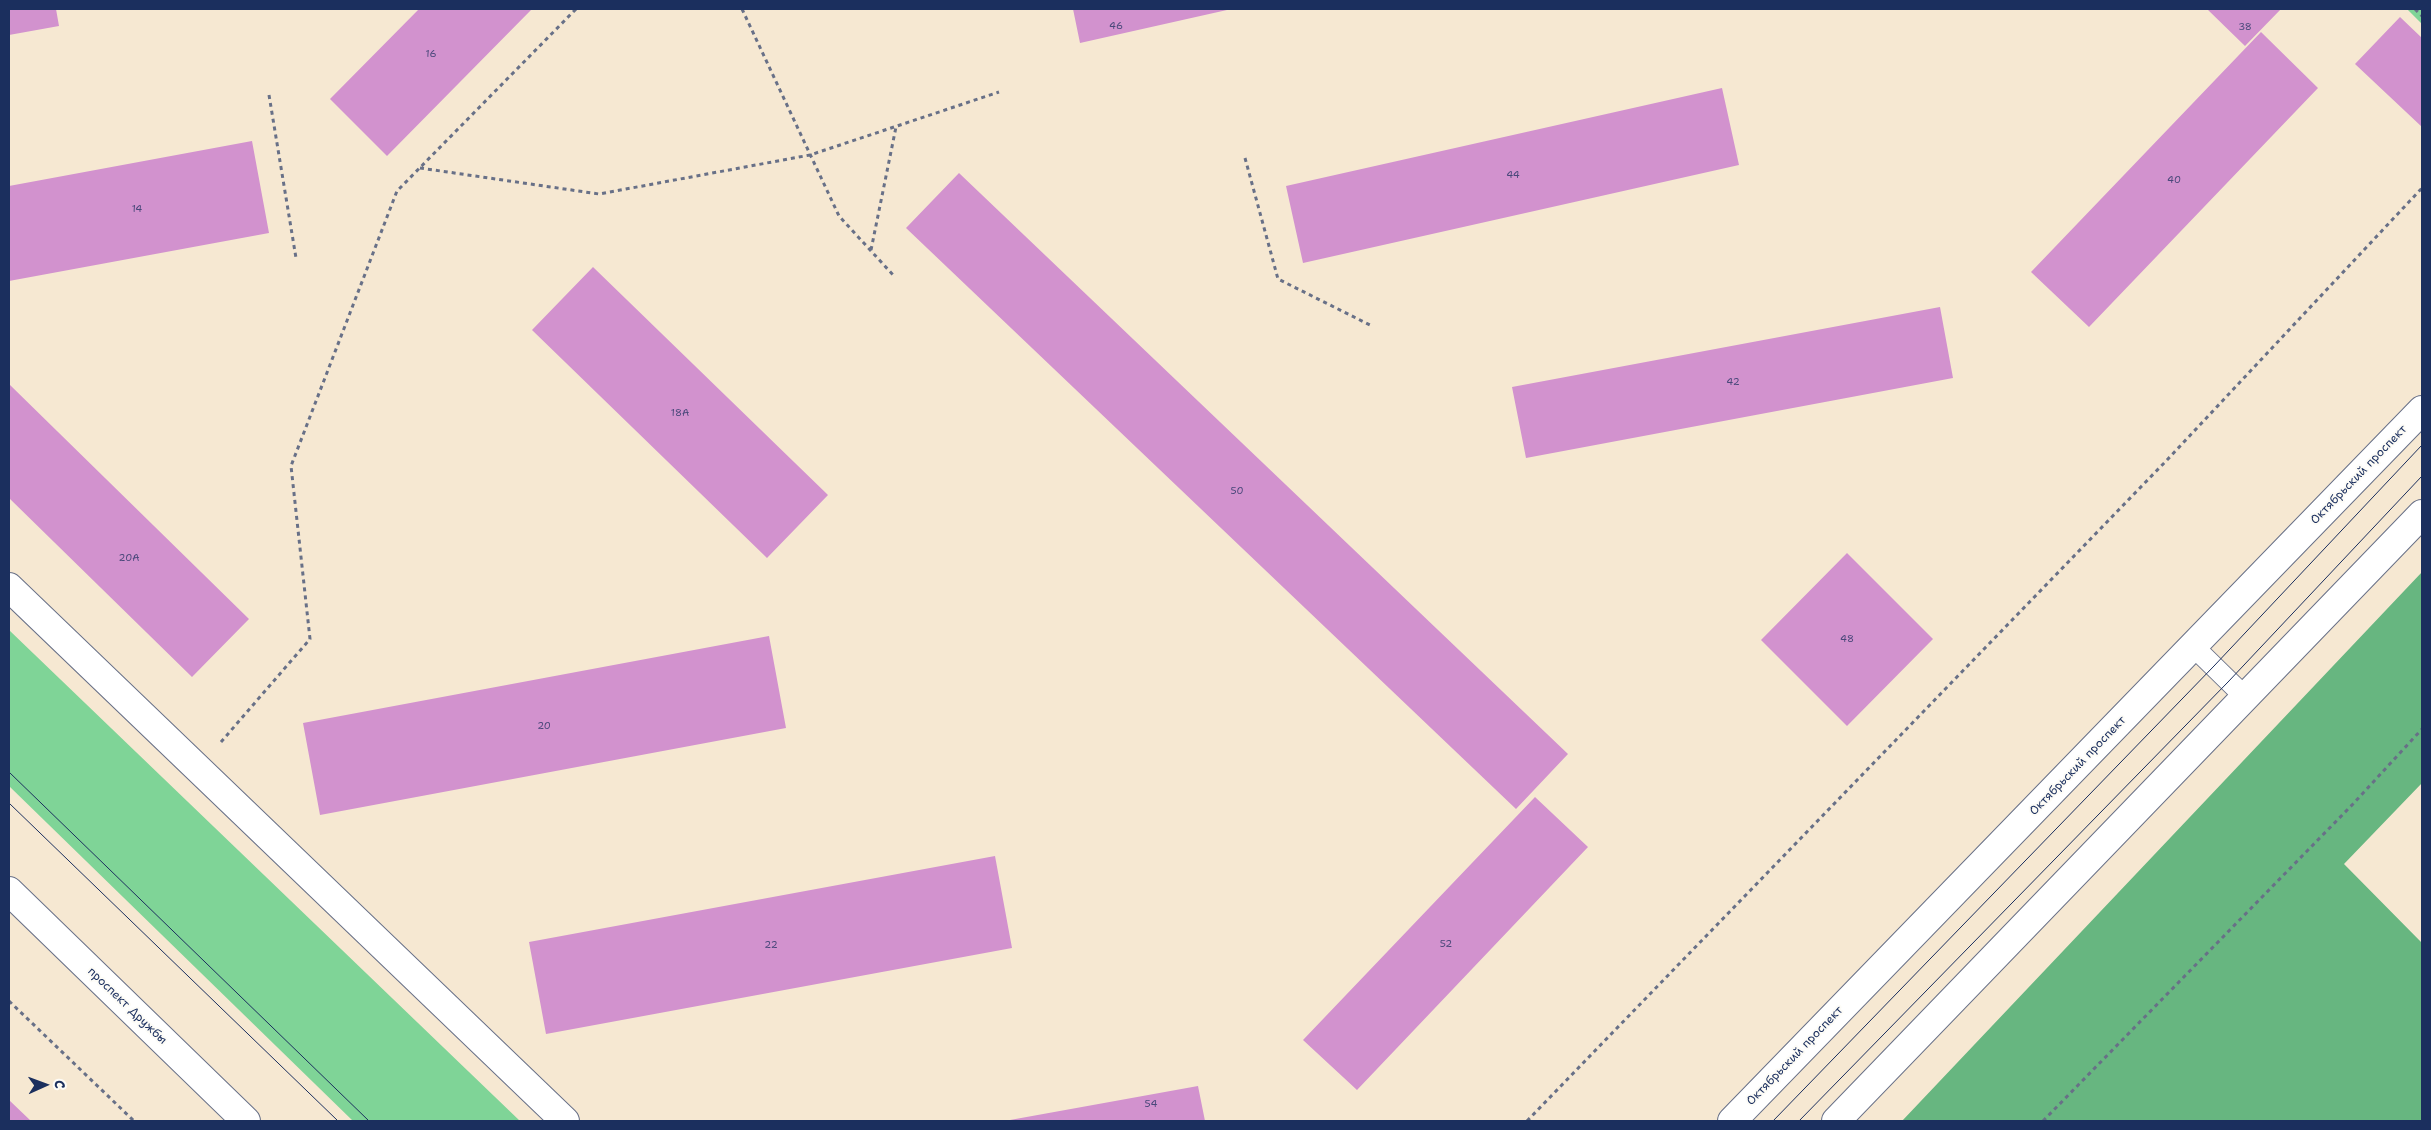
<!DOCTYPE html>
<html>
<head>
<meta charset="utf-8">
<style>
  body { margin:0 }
  #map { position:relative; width:2431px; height:1130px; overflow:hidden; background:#f6e8d2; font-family:"Shantell Sans",sans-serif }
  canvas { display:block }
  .frame { position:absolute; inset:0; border:10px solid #1b2f5e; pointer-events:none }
  .north { position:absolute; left:20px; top:1060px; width:50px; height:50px; -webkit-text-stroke:4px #fdfcf7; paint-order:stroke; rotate:88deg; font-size:14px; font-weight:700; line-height:20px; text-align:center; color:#1b2f5e }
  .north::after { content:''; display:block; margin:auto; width:18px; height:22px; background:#1b2f5e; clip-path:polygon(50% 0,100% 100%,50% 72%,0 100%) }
</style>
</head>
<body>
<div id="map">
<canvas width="2431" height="1130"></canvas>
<div class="frame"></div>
<div class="north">С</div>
</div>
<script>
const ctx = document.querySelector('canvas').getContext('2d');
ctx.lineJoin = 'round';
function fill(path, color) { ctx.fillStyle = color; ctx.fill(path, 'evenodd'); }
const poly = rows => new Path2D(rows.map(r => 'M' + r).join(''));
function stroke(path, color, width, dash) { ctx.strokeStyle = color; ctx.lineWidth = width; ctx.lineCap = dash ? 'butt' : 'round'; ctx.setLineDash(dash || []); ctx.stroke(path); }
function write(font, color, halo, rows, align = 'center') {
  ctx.font = font + ' "Shantell Sans",sans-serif'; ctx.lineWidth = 4; ctx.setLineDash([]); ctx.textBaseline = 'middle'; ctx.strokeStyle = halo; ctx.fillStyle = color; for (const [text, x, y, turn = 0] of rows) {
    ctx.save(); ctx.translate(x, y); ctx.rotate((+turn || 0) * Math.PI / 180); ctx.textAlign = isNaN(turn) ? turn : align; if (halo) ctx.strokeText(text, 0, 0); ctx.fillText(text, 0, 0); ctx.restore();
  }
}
const green = poly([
  [2407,9,2422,9,2422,24],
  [9,630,520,1121,353,1121,9,786]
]);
const forest = poly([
  [2422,572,2422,783,2344,864,2422,943,2422,1121,1902,1121]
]);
const building = poly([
  [9,9,56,9,59,26,9,35],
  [419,9,532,9,387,156,330,99],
  [1073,9,1227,9,1227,10,1080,43],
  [2207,9,2281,9,2245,46],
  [2400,17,2422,38,2422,127,2355,64],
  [2261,32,2318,88,2089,327,2031,272],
  [1722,88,1739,165,1303,263,1286,186],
  [252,141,269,233,9,281,9,186],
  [959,173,1568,754,1516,809,906,228],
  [593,267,828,495,767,558,532,330],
  [1940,307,1953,378,1526,458,1512,387],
  [9,384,249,619,192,677,9,498],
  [1847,553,1933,639,1847,726,1761,640],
  [769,636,786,728,320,815,303,723],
  [1535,797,1588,847,1357,1090,1303,1040],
  [995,856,1012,948,546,1034,529,942],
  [1198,1086,1205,1121,1010,1121,1010,1120],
  [9,1100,31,1121,9,1121]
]);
const path = poly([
  [742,9,839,216,894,276],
  [2415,9,2422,16],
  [269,95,296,258],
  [1245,158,1278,279,1370,325],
  [420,168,599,194,810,155,999,92],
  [871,250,896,127],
  [221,742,310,639,291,466,397,191,576,9],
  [9,1001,134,1121],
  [1527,1121,2167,460,2422,188],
  [2043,1121,2353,804,2422,729]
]);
const lane = poly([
  [2194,647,2245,697]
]);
const street = poly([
  [9,587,565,1121]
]);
const secondary = poly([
  [9,891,246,1121],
  [1732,1121,2422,410],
  [1836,1121,2422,514]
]);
const tram = poly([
  [9,772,369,1121],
  [9,803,338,1121],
  [1773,1121,2214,666,2422,445],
  [1799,1121,2228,682,2422,476]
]);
const numberNames = [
  ["46",1116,26],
  ["38",2245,27],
  ["16",431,54],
  ["44",1513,175],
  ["40",2174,180],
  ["14",137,209],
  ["42",1733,382],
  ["18А",680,413],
  ["50",1237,491],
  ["20А",129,558],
  ["48",1847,639],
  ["20",544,726],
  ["52",1446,944],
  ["22",771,945],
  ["54",1151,1104]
];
const streetNames = [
  ["Октябрьский проспект",2359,475,-46],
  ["Октябрьский проспект",2078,766,-46],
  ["проспект Дружбы",127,1006,44],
  ["Октябрьский проспект",1795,1056,-46]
];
fill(green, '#7fd497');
fill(forest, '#67b680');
fill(building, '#d292ce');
stroke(lane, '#687087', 22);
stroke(street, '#687087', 30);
stroke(secondary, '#687087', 30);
stroke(path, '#687087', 3, [4, 4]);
stroke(lane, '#fff', 20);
stroke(street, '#fff', 28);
stroke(secondary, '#fff', 28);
stroke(tram, '#1b2f5e', 1);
write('10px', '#49487a', null, numberNames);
write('12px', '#1b2f5e', '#fdfcf7', streetNames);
</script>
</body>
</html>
